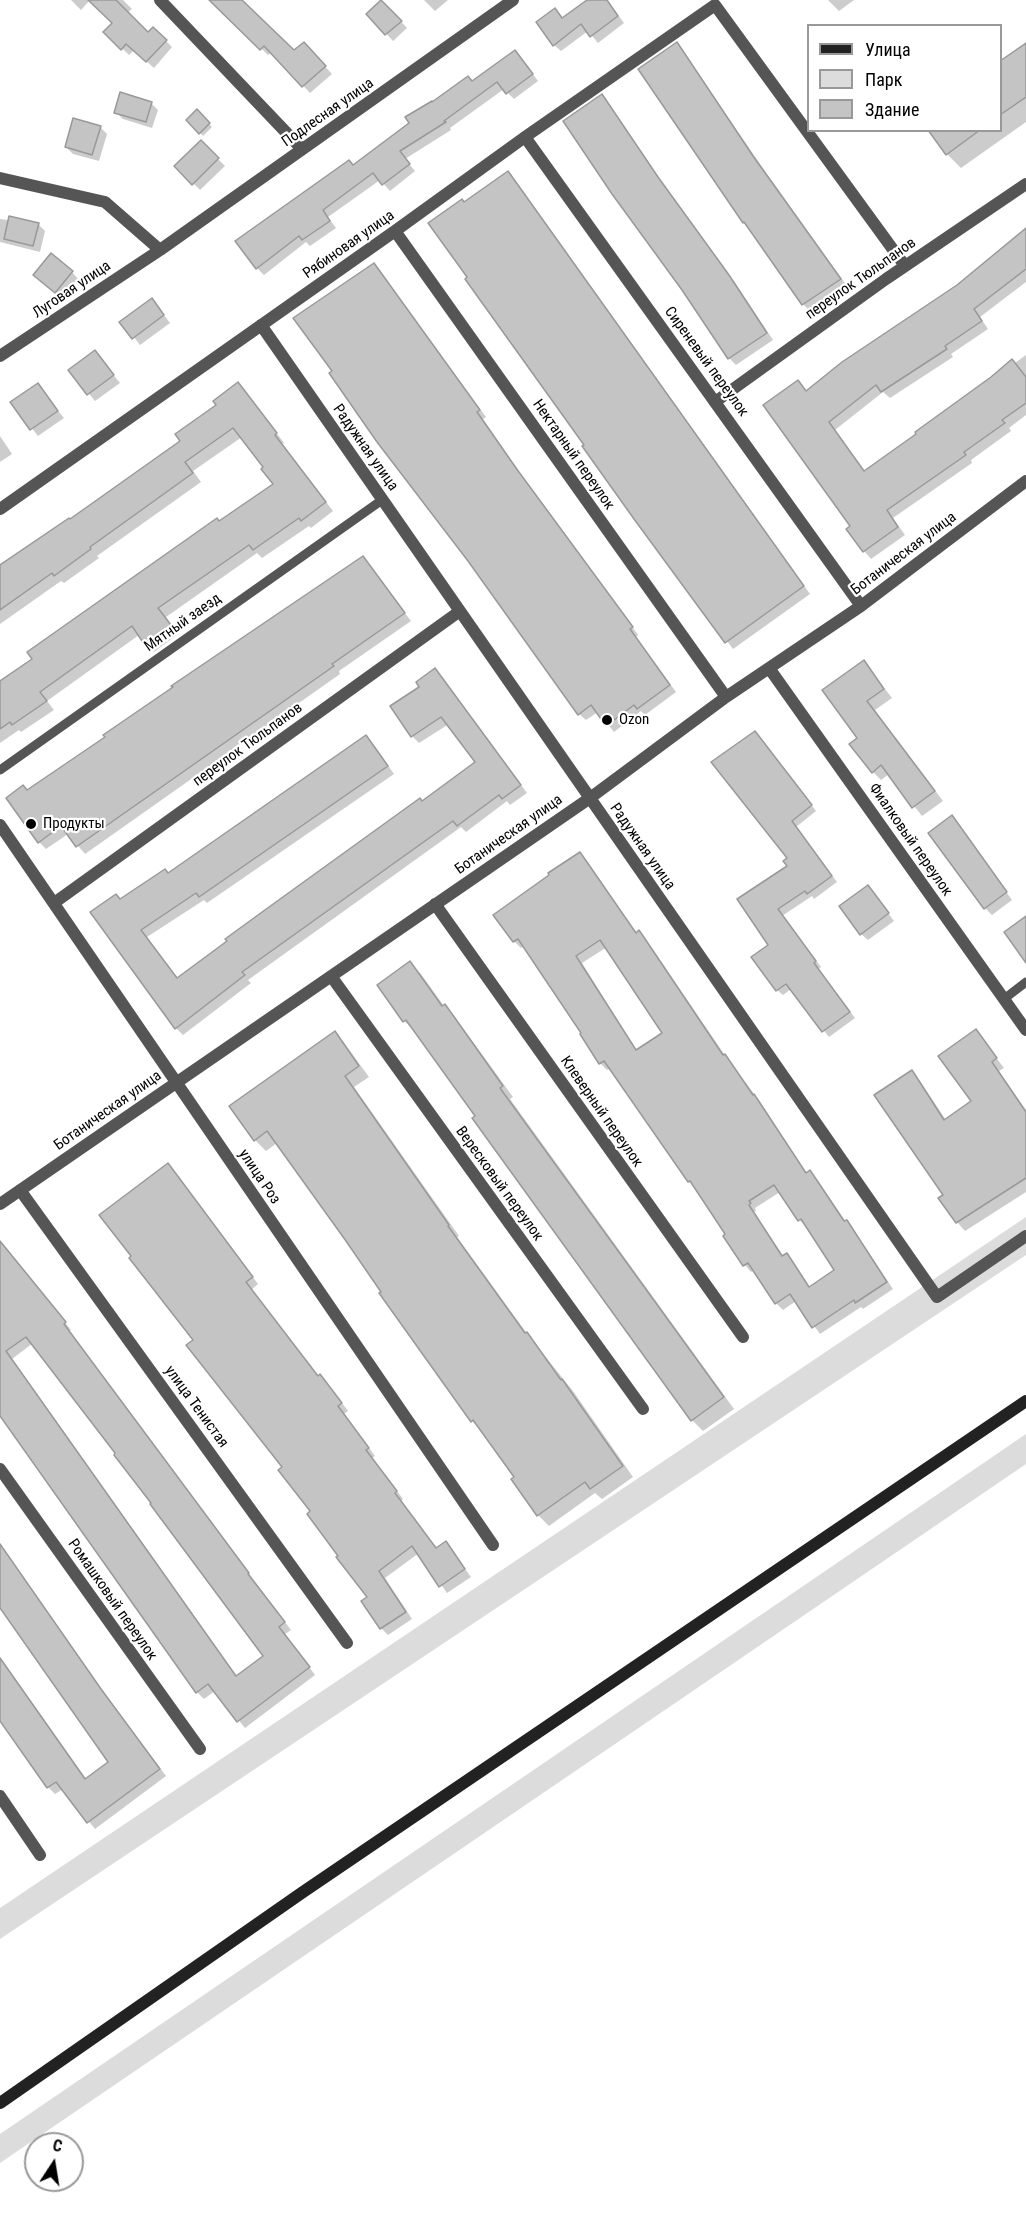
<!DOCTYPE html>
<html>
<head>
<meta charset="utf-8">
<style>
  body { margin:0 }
  #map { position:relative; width:1026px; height:2216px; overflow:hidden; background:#fff; font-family:"Roboto Condensed",sans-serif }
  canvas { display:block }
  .legend { position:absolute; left:807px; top:24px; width:195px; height:108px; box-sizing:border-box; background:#fff; border:2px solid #999; margin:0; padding:8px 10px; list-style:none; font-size:18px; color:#000 }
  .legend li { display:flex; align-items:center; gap:12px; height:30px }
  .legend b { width:30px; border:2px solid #999 }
  .north { position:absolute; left:24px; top:2132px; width:60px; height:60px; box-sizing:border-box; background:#fff; border:2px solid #999; border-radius:50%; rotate:12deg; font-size:16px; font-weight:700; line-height:24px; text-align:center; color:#000 }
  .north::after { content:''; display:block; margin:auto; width:21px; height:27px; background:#000; clip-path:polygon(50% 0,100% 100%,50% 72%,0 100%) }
</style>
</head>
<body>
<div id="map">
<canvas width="1026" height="2216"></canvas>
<ul class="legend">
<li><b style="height:8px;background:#222"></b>Улица</li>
<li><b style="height:16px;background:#dcdcdc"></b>Парк</li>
<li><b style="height:16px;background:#c4c4c4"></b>Здание</li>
</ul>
<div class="north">С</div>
</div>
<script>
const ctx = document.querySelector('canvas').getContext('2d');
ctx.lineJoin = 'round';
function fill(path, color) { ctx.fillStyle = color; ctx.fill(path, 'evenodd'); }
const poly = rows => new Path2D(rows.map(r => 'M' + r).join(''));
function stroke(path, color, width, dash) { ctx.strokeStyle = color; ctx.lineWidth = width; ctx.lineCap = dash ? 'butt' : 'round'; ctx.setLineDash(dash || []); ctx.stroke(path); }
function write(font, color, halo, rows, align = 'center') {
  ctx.font = font + ' "Roboto Condensed",sans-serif'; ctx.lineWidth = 4.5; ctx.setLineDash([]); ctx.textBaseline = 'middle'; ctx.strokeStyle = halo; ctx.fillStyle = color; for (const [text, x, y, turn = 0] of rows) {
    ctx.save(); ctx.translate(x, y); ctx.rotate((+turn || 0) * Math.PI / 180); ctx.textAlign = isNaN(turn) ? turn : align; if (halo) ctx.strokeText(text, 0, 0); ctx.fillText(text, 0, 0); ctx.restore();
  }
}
const green = poly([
  [1026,1217,1026,1255,0,1939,0,1908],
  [1026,1434,1026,1464,0,2163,0,2134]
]);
const shadow = poly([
  [71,0,123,0,132,9,127,13,149,34,166,41,172,47,154,68,134,50,129,55,105,32,114,23,90,0,81,10],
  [211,0,240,0,294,53,311,51,332,74,310,93,272,52,268,55],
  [424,0,448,0,435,11],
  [589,0,607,0,624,23,598,43,588,31,561,51,554,45,554,10,563,19],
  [828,0,854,0,839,11],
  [382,1,407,28,393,41,368,14],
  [677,44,683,51,760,164,847,286,810,311,803,304,640,69],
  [1026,45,1026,122,961,168,947,154,930,130,1000,130,1000,63],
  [522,59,538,81,514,99,504,89,450,128,451,130,405,159,415,171,390,191,380,180,328,217,336,228,310,246,306,242,264,275,257,268,354,167,472,83],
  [602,96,608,103,664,185,736,284,773,340,736,365,729,358,565,121],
  [151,103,158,110,152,128,123,119,116,112],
  [197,111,212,127,203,136,188,120],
  [100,127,107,134,99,161,73,154,66,147],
  [201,142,225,166,200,190,176,166],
  [508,173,515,180,810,594,733,649,635,518,465,203],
  [0,219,38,224,45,231,40,252,0,242],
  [1026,232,1026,282,980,317,988,329,951,354,953,357,890,398,883,392,835,430,865,472,1026,355,1026,415,1009,428,1011,431,971,460,972,463,893,518,905,535,871,559,864,551,852,527,798,382,807,392,957,286],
  [374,265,486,417,483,419,523,477,612,598,638,635,636,637,676,692,645,715,641,711,614,732,598,712,586,720,579,714,334,372],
  [72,272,78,279,62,299,35,275],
  [158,307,170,323,140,345,122,322],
  [95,352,120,383,95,401,70,370],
  [238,384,246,392,284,443,282,444,333,511,311,528,309,526,262,558,257,553,166,617,178,634,154,652,139,635,47,701,54,710,21,732,19,730,0,743,0,683,275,484,265,468,242,437,193,471,201,482,97,556,99,558,64,583,61,581,0,624,0,568,182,441],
  [37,385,64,418,38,436,12,403],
  [0,436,12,454,0,462],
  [363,558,411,621,339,671,340,674,85,854,68,834,46,849,39,842,28,792],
  [864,662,892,698,875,710,943,801,922,816,889,774,881,780,873,772,859,738],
  [442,677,527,793,510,805,507,801,466,832,461,827,248,980,251,983,183,1035,176,1028,120,900,169,874,366,737,373,744,394,774,207,903,204,900,147,937,178,979,477,762,449,724,419,743,412,736,421,687],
  [760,738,816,811,796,827,837,882,814,899,812,896,782,916,821,967,818,969,855,1018,829,1037,791,989,783,995,777,990,770,946,739,900,789,867,789,858],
  [952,817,1012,900,992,915,985,908],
  [580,854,587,861,637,934,639,932,646,939,724,1054,761,1103,807,1174,810,1172,817,1179,846,1222,853,1229,893,1289,863,1309,861,1307,820,1334,796,1301,783,1310,776,1303,754,1270,751,1272,745,1265,697,1189,690,1181,611,1068,607,1070,600,1063,583,1033,524,946,521,948,514,941],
  [607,947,664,1034,637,1051,582,963],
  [780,1192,799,1220,807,1226,837,1270,810,1288,793,1262,787,1255,784,1257,754,1212,756,1211,755,1208],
  [874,894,894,921,868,940,861,934],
  [410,963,421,974,444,1006,455,1017,513,1097,510,1099,734,1409,703,1431,692,1420,474,1119,477,1117,415,1031,404,1021],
  [976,1031,1004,1068,999,1071,1026,1110,1026,1192,965,1231,957,1222,945,1195,912,1072,920,1081,946,1120,973,1101],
  [334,1033,345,1044,369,1077,354,1087,459,1236,457,1237,528,1335,573,1391,633,1477,602,1499,595,1493,549,1526,538,1515,513,1480,516,1478,483,1432,472,1421,277,1143,266,1151,255,1140],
  [175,1172,258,1284,251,1290,319,1377,327,1383,348,1411,344,1414,375,1456,372,1458,403,1499,401,1501,422,1530,437,1549,446,1543,471,1577,447,1593,419,1553,385,1578,412,1619,388,1635,381,1628,369,1597,284,1467,195,1340],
  [0,1245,8,1251,71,1330,69,1331,291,1630,285,1634,315,1675,245,1728,215,1691,204,1699,197,1692,0,1413],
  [33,1343,117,1454,265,1656,237,1677,12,1359],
  [0,1545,108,1698,166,1776,95,1829,63,1789,55,1794,48,1787,0,1719,0,1657,87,1780,110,1762,0,1605]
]);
const building = poly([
  [88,0,116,0,148,32,153,27,167,40,146,62,126,44,121,50,103,32,112,23,88,0],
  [209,0,242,0,294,50,304,42,326,66,302,87,264,46,260,50,209,0],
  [381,0,402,21,385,35,366,14,381,0],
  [587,0,607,0,618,16,590,37,581,24,553,46,536,22,555,8,562,18,587,0],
  [677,42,753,156,841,279,802,305,744,222,743,223,638,69,677,42],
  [1026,43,1026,97,1000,115,1000,61,1026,43],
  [515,50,533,74,506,94,497,82,444,121,446,122,400,151,410,164,382,185,373,173,323,210,330,221,302,240,299,236,256,269,235,241,349,160,353,165,409,123,405,117,432,101,432,102,468,76,472,81,515,50],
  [120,92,152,102,146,122,114,113,120,92],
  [602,94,658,177,729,275,767,333,728,359,682,290,612,194,563,121,602,94],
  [197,109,210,123,199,134,186,120,197,109],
  [73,118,101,126,92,155,65,147,73,118],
  [928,130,980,130,946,155,928,130],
  [201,140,219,158,192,185,174,166,201,140],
  [508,171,804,586,725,643,634,519,582,446,584,445,465,279,467,277,428,223,462,199,464,202,508,171],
  [9,216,39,223,33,246,4,239,9,216],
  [1026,228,1026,269,974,309,982,321,945,346,947,349,881,392,876,385,829,422,864,471,916,434,915,432,991,377,1012,359,1026,377,1026,403,1002,420,1005,423,964,452,966,455,887,510,898,527,863,552,846,529,850,526,763,405,798,380,806,391,842,362,957,285,1026,228],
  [51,253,73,271,55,293,33,275,51,253],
  [374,263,480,410,477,412,516,468,605,589,633,627,630,629,670,685,637,709,634,705,606,726,591,705,578,715,468,561,377,442,329,373,332,371,293,318,374,263],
  [152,298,164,315,132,339,119,322,152,298],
  [95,350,114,375,87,395,68,370,95,350],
  [238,382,277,433,275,435,326,502,301,521,299,518,253,550,249,545,158,608,171,625,144,644,132,626,40,692,47,701,12,725,10,722,0,729,0,681,32,659,27,652,217,518,219,521,273,484,261,469,263,467,233,428,185,462,193,473,90,547,91,549,54,576,52,573,0,610,0,565,69,518,70,519,180,441,175,434,216,405,213,401,238,382],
  [38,383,58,411,30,430,10,402,38,383],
  [363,556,405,613,332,664,334,666,76,847,61,826,38,843,6,798,23,785,27,790,105,737,103,735,173,687,171,686,363,556],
  [864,660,884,689,867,701,935,791,912,808,881,765,872,773,849,744,857,738,822,690,864,660],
  [435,668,521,785,502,799,499,795,457,826,453,821,242,972,245,975,175,1029,90,912,116,894,120,899,165,869,168,873,366,735,388,766,199,897,196,893,141,930,177,978,227,941,225,939,269,907,420,798,422,801,475,762,441,717,411,737,390,706,419,687,416,682,435,668],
  [755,731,812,805,792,821,832,876,807,894,805,891,778,909,816,961,814,963,850,1012,822,1032,786,984,776,991,751,957,768,945,737,899,787,866,783,861,787,858,711,762,755,731],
  [952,815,1007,892,984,909,928,833,952,815],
  [580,852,636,933,639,930,723,1055,725,1054,753,1095,754,1094,806,1173,810,1170,844,1221,847,1220,887,1282,855,1303,854,1300,812,1328,790,1294,775,1304,748,1263,743,1266,723,1236,725,1234,690,1181,688,1182,604,1061,599,1064,580,1034,581,1033,518,939,513,942,493,915,549,875,548,873,580,852],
  [600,940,662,1033,636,1050,576,956,600,940],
  [774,1185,798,1221,801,1219,834,1270,809,1287,787,1253,782,1256,749,1205,751,1203,749,1201,774,1185],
  [868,885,889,913,860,935,839,906,868,885],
  [1026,916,1026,963,1004,932,1026,916],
  [410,961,442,1006,445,1004,503,1086,500,1088,724,1397,691,1421,472,1118,475,1116,406,1020,403,1022,377,985,410,961],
  [976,1029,997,1058,992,1062,1026,1112,1026,1178,956,1223,938,1198,943,1195,874,1095,912,1070,944,1120,971,1101,938,1056,976,1029],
  [335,1031,359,1066,345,1076,449,1225,448,1226,525,1333,527,1332,561,1380,562,1379,623,1466,590,1489,585,1482,537,1516,511,1479,514,1477,473,1420,471,1422,379,1293,381,1292,346,1241,267,1131,254,1141,229,1106,335,1031],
  [168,1163,253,1277,246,1282,318,1376,320,1374,342,1403,338,1406,369,1448,366,1450,397,1491,395,1493,416,1521,436,1548,446,1541,465,1569,439,1587,412,1546,379,1571,406,1612,380,1629,361,1601,367,1597,336,1557,338,1556,307,1514,310,1511,278,1470,282,1467,186,1345,193,1340,140,1272,129,1258,131,1256,99,1215,168,1163],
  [0,1241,66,1322,64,1324,249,1573,248,1574,285,1622,279,1627,310,1667,237,1722,208,1684,196,1693,0,1416,0,1241],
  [26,1337,115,1453,114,1455,151,1503,150,1504,263,1656,236,1676,6,1351,26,1337],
  [0,1544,101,1689,160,1769,87,1823,56,1782,47,1788,0,1721,0,1658,85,1779,108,1762,0,1608,0,1544]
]);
const lane = poly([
  [0,770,382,500],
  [1004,999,1026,982]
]);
const street = poly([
  [160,0,302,149],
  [525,137,861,606],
  [0,178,105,202,160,250],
  [395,231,726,697],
  [261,325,937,1297,1026,1236],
  [0,356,160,250,513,0],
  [715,402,886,279,1026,184],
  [0,509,395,231,525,137,715,5,905,266],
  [769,668,1026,1030],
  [0,825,493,1545],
  [54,903,460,611],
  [435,904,743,1337],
  [331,976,643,1409],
  [20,1190,347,1643],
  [0,1204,590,798,726,697,861,606,1026,481],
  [0,1469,200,1749],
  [0,1796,40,1855]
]);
const secondary = poly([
  [0,2103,303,1892,1026,1401]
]);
const markers = [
  [607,720,6,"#000"],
  [31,824,6,"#000"]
];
const streetNames = [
  ["Подлесная улица",328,113,-35],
  ["Рябиновая улица",349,245,-35],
  ["переулок Тюльпанов",861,279,-35],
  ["Луговая улица",72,290,-34],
  ["Сиреневый переулок",706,362,54],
  ["Радужная улица",365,448,55],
  ["Нектарный переулок",573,455,55],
  ["Ботаническая улица",904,554,-37],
  ["Мятный заезд",183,623,-35],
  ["переулок Тюльпанов",248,745,-36],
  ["Ботаническая улица",509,835,-35],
  ["Фиалковый переулок",910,840,55],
  ["Радужная улица",642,847,55],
  ["Ботаническая улица",108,1111,-35],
  ["Клеверный переулок",601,1112,55],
  ["улица Роз",259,1177,56],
  ["Вересковый переулок",499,1184,54],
  ["улица Тенистая",196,1407,54],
  ["Ромашковый переулок",112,1600,55]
];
const poiNames = [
  ["Ozon",619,720],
  ["Продукты",43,824]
];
fill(green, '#dcdcdc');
fill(shadow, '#0003');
fill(building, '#c4c4c4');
stroke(building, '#999', 1.5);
stroke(lane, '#555', 9);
stroke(street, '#555', 12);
stroke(secondary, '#222', 12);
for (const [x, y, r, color] of markers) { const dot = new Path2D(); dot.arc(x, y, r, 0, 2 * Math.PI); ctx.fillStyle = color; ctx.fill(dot); stroke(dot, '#fff', 2); }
write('15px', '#000', '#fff', streetNames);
write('15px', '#000', '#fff', poiNames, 'left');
</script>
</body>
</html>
